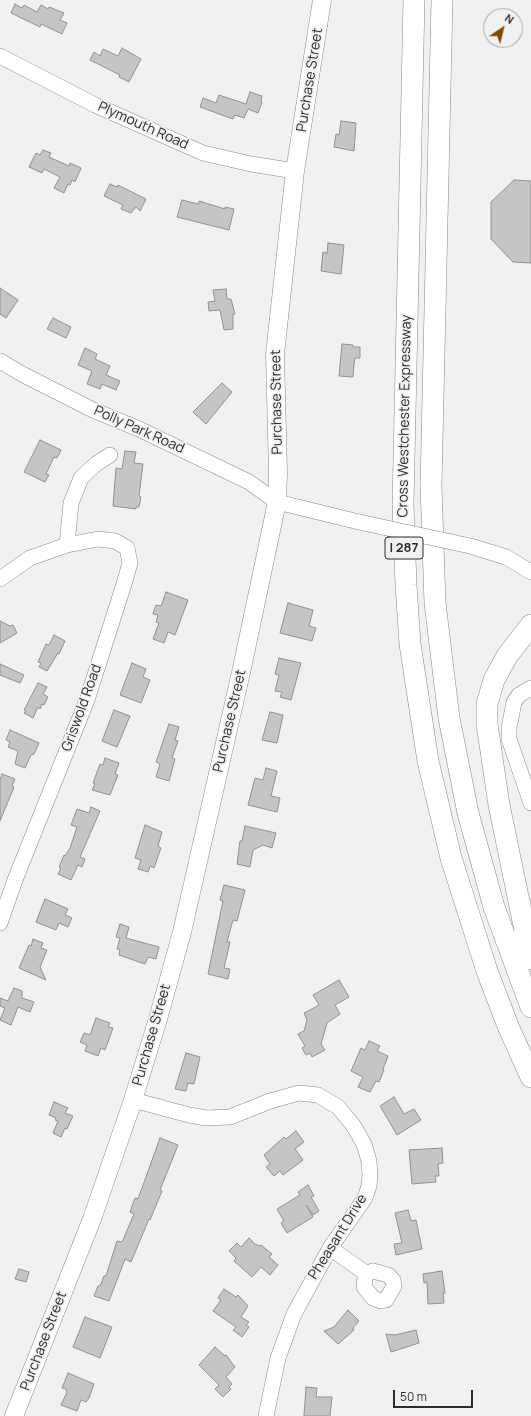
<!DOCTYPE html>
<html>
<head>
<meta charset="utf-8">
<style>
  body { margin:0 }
  #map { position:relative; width:531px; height:1416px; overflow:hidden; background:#f1f1f2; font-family:Manrope,sans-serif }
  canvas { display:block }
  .north { position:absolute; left:483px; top:8px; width:40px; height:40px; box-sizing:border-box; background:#f1f1f2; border:1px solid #a2a2a3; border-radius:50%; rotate:35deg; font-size:11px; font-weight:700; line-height:16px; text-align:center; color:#2c2c2c }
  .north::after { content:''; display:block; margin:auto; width:14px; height:18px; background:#834900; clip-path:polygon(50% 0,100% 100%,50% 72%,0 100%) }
  .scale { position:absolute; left:393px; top:1390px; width:80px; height:18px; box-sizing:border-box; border:2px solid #2c2c2c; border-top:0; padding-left:5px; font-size:12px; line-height:14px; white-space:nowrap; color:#2c2c2c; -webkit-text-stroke:3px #f1f1f2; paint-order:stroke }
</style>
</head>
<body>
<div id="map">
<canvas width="531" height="1416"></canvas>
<div class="north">N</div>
<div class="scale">50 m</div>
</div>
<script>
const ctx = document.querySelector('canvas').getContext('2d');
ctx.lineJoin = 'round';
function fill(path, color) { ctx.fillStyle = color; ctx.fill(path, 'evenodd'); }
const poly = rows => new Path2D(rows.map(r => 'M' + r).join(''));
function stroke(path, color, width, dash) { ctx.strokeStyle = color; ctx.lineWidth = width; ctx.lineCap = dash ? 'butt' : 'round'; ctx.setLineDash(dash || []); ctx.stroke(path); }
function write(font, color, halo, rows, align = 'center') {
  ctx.font = font + ' Manrope,sans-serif'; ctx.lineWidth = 3.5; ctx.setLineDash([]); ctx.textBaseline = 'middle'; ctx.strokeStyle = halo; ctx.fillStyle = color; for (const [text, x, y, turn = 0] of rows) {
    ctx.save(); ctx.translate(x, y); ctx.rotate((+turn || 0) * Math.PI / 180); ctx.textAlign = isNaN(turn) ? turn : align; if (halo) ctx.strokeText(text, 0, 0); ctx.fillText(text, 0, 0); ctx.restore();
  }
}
const building = poly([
  [15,4,22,8,24,5,37,12,41,5,48,9,49,7,64,13,60,20,67,23,62,34,41,24,40,27,11,13,15,4],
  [122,48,141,59,129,82,119,77,120,75,90,60,94,52,100,56,103,49,118,56,122,48],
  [250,92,262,96,261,101,262,102,258,113,248,109,244,118,235,115,233,119,200,107,203,98,216,103,219,95,246,104,250,92],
  [341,121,356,123,354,151,334,147,336,134,339,135,341,121],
  [43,150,51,153,49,157,69,166,70,163,81,168,75,182,72,180,70,185,68,184,64,193,54,188,60,177,44,169,42,173,29,167,36,153,40,155,43,150],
  [514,180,531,181,531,263,513,262,491,239,491,202,514,180],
  [110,184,117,187,118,185,146,199,140,211,136,207,131,213,121,209,123,205,104,196,110,184],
  [182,200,198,204,199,201,225,209,225,207,234,209,229,230,177,217,182,200],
  [328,243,344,245,341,274,321,271,323,252,327,253,328,243],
  [0,288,18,300,6,318,0,314,0,288],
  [226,289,227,299,231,299,235,314,233,314,233,329,224,330,220,310,209,311,208,302,215,301,213,290,226,289],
  [53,318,71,327,66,338,47,329,53,318],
  [342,344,353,345,353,347,360,347,360,358,355,358,354,364,353,377,339,376,342,344],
  [85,348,97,354,95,359,110,366,106,375,120,381,116,390,102,384,100,389,87,384,92,371,78,365,85,348],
  [222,383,232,392,206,424,193,412,222,383],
  [40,440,61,450,57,458,54,457,46,474,49,475,45,482,24,472,40,440],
  [125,451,136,452,134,463,143,464,139,496,141,497,139,507,136,507,136,509,113,506,116,468,122,469,125,451],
  [166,592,188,600,175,635,168,632,164,643,153,639,159,623,156,622,158,615,153,614,156,605,161,606,166,592],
  [288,603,313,610,309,626,316,628,312,641,280,633,288,603],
  [0,621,10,626,13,625,17,633,0,643,0,621],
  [54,635,65,641,59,654,58,653,47,671,39,667,41,663,38,662,46,644,49,645,54,635],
  [279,658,301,663,291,700,280,697,282,692,275,691,279,675,275,674,279,658],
  [132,663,146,669,143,677,150,680,141,703,120,695,132,663],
  [0,664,24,675,20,683,0,675,0,664],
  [38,683,47,687,43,694,48,697,44,705,42,704,40,709,38,707,33,718,24,713,26,711,24,710,38,683],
  [114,710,130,716,117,747,102,741,114,710],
  [270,712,283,715,277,743,262,740,270,712],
  [169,724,179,727,175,740,178,741,172,758,175,759,169,781,156,777,160,764,156,762,169,724],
  [10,730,39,743,34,754,31,755,25,768,15,764,18,751,8,747,10,742,6,740,10,730],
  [105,758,119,763,115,774,118,775,110,795,92,790,95,784,93,783,100,764,103,765,105,758],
  [266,768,277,771,271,796,280,798,277,812,248,805,255,778,263,780,266,768],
  [2,774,15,779,12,786,14,787,0,821,0,780,2,774],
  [91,807,100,811,80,857,85,859,82,867,78,865,71,880,58,874,61,868,59,867,64,855,65,856,70,848,77,827,71,825,77,809,89,813,91,807],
  [145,825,162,832,158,846,161,848,154,868,150,866,148,872,138,869,141,860,135,858,145,825],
  [245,826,276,833,272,848,263,845,253,850,250,867,237,864,240,841,242,841,245,826],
  [224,885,245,890,237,921,233,920,227,942,230,942,224,968,230,969,228,979,208,974,223,901,220,900,224,885],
  [45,899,68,909,65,915,72,918,68,927,59,923,56,930,36,922,45,899],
  [120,924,129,927,126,938,159,947,156,959,148,957,145,964,119,955,120,950,117,949,120,938,116,937,120,924],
  [33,939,43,943,41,948,47,950,40,967,46,980,19,968,29,945,31,946,33,939],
  [339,980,349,997,335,1005,340,1014,327,1023,321,1044,325,1050,312,1057,310,1053,306,1055,302,1048,305,1046,298,1034,304,1031,307,1020,304,1013,319,1005,313,995,339,980],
  [14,988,22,991,22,998,34,1002,30,1012,18,1007,11,1025,0,1020,5,1008,0,1006,0,998,8,1001,14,988],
  [96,1018,110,1023,108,1027,113,1028,105,1050,101,1048,98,1056,85,1051,87,1045,80,1042,84,1033,90,1035,96,1018],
  [369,1041,380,1046,377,1051,388,1056,383,1069,384,1070,379,1082,376,1081,370,1092,358,1087,363,1077,351,1071,361,1048,365,1050,369,1041],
  [186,1053,200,1057,194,1084,188,1083,186,1091,175,1089,186,1053],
  [394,1097,404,1114,414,1109,421,1120,397,1135,380,1106,394,1097],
  [54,1102,68,1108,65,1113,73,1116,67,1129,65,1128,61,1137,53,1133,58,1121,55,1120,56,1118,49,1115,54,1102],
  [296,1131,304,1142,295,1149,303,1160,283,1175,280,1171,274,1176,266,1167,270,1164,264,1155,284,1137,286,1139,296,1131],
  [160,1138,178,1145,160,1190,162,1191,150,1220,149,1219,131,1262,125,1259,109,1301,94,1296,98,1286,100,1286,104,1276,106,1276,117,1241,121,1242,123,1240,134,1214,130,1212,135,1198,138,1199,160,1138],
  [442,1148,443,1163,438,1164,439,1176,435,1176,436,1182,412,1184,409,1150,442,1148],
  [308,1185,314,1196,311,1197,319,1211,313,1215,306,1205,313,1217,287,1233,281,1223,284,1221,277,1209,300,1195,298,1192,308,1185],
  [408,1210,411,1221,416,1220,422,1249,396,1255,394,1244,402,1243,395,1213,408,1210],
  [249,1238,255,1244,260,1246,261,1245,272,1254,269,1257,278,1265,270,1275,261,1267,252,1277,234,1261,236,1258,229,1251,237,1243,241,1247,249,1238],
  [19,1269,29,1272,26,1282,15,1279,19,1269],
  [442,1271,445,1293,443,1293,444,1303,428,1304,427,1282,424,1283,423,1274,442,1271],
  [224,1289,236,1297,238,1295,248,1306,241,1317,249,1322,246,1325,249,1327,242,1337,233,1330,236,1327,213,1311,221,1300,218,1298,224,1289],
  [348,1310,359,1321,353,1328,354,1330,338,1344,324,1331,334,1327,348,1310],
  [85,1317,112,1327,100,1358,73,1347,85,1317],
  [416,1330,419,1343,391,1352,386,1334,395,1335,416,1330],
  [215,1347,225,1356,226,1355,235,1367,226,1377,232,1384,229,1387,231,1389,223,1397,215,1389,219,1385,199,1365,215,1347],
  [68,1373,94,1384,89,1398,86,1402,81,1400,77,1411,61,1405,67,1392,66,1389,62,1388,68,1373],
  [306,1387,317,1388,316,1397,332,1397,330,1416,304,1416,306,1387]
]);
const minor = poly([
  [0,56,95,105,203,153,251,164,295,171],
  [0,361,22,374,93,410,139,429,249,482,277,502,359,522],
  [67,545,71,503,81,478,96,464,110,455],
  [470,546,506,557,531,572],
  [0,579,30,558,67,545,98,539,115,541,127,548,130,563,124,584,87,700,15,880,0,923],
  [531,688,519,695,514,702,509,728,509,739,531,803],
  [133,1100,189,1115,206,1118,230,1117,270,1101,299,1093,318,1095,338,1107,353,1125,364,1144,369,1161,370,1175,369,1186,365,1198,330,1248,294,1314,278,1358,266,1416],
  [330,1248,367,1274],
  [373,1271,388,1275,393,1280,394,1286,386,1300,381,1301,373,1298,364,1287,365,1278,367,1274,373,1271]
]);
const major = poly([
  [14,1416,92,1219,133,1100,158,1019,182,932,242,668,277,502,278,473,275,354,295,171,322,0]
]);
const highway = poly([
  [414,0,403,505,406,585,410,644,428,761,451,858,487,971,508,1026,531,1077],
  [442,0,431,486,435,603,449,718,468,813,494,907,531,1007],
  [531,625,507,656,494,680,487,704,487,724,499,805,531,959]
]);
const minorBridge = poly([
  [359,522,470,546]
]);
const shields = [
  [404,548,38]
];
const shieldNames = [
  ["I 287",404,548]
];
const streetNames = [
  ["Purchase Street",310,80,-81],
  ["Plymouth Road",143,126,24],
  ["Purchase Street",277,402,-91],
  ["Cross Westchester Expressway",405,416,-89],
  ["Polly Park Road",139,430,24],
  ["Griswold Road",82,708,-70],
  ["Purchase Street",230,721,-77],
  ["Purchase Street",152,1035,-74],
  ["Pheasant Drive",338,1237,-58],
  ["Purchase Street",44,1341,-69]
];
fill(building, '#c5c5c6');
stroke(building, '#919192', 1);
stroke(minor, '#88888a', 16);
stroke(major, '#88888a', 19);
stroke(highway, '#88888a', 22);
stroke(minor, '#fff', 15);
stroke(major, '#fff', 18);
stroke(highway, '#fff', 21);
stroke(minorBridge, '#88888a', 16, []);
stroke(minorBridge, '#fff', 15);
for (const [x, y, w] of shields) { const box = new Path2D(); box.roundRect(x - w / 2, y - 11, w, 22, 3); ctx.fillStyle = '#f1f1f2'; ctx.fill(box); stroke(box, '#2c2c2c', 1); }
write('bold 13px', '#2c2c2c', null, shieldNames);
write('14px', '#2c2c2c', '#f1f1f2', streetNames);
</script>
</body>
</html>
